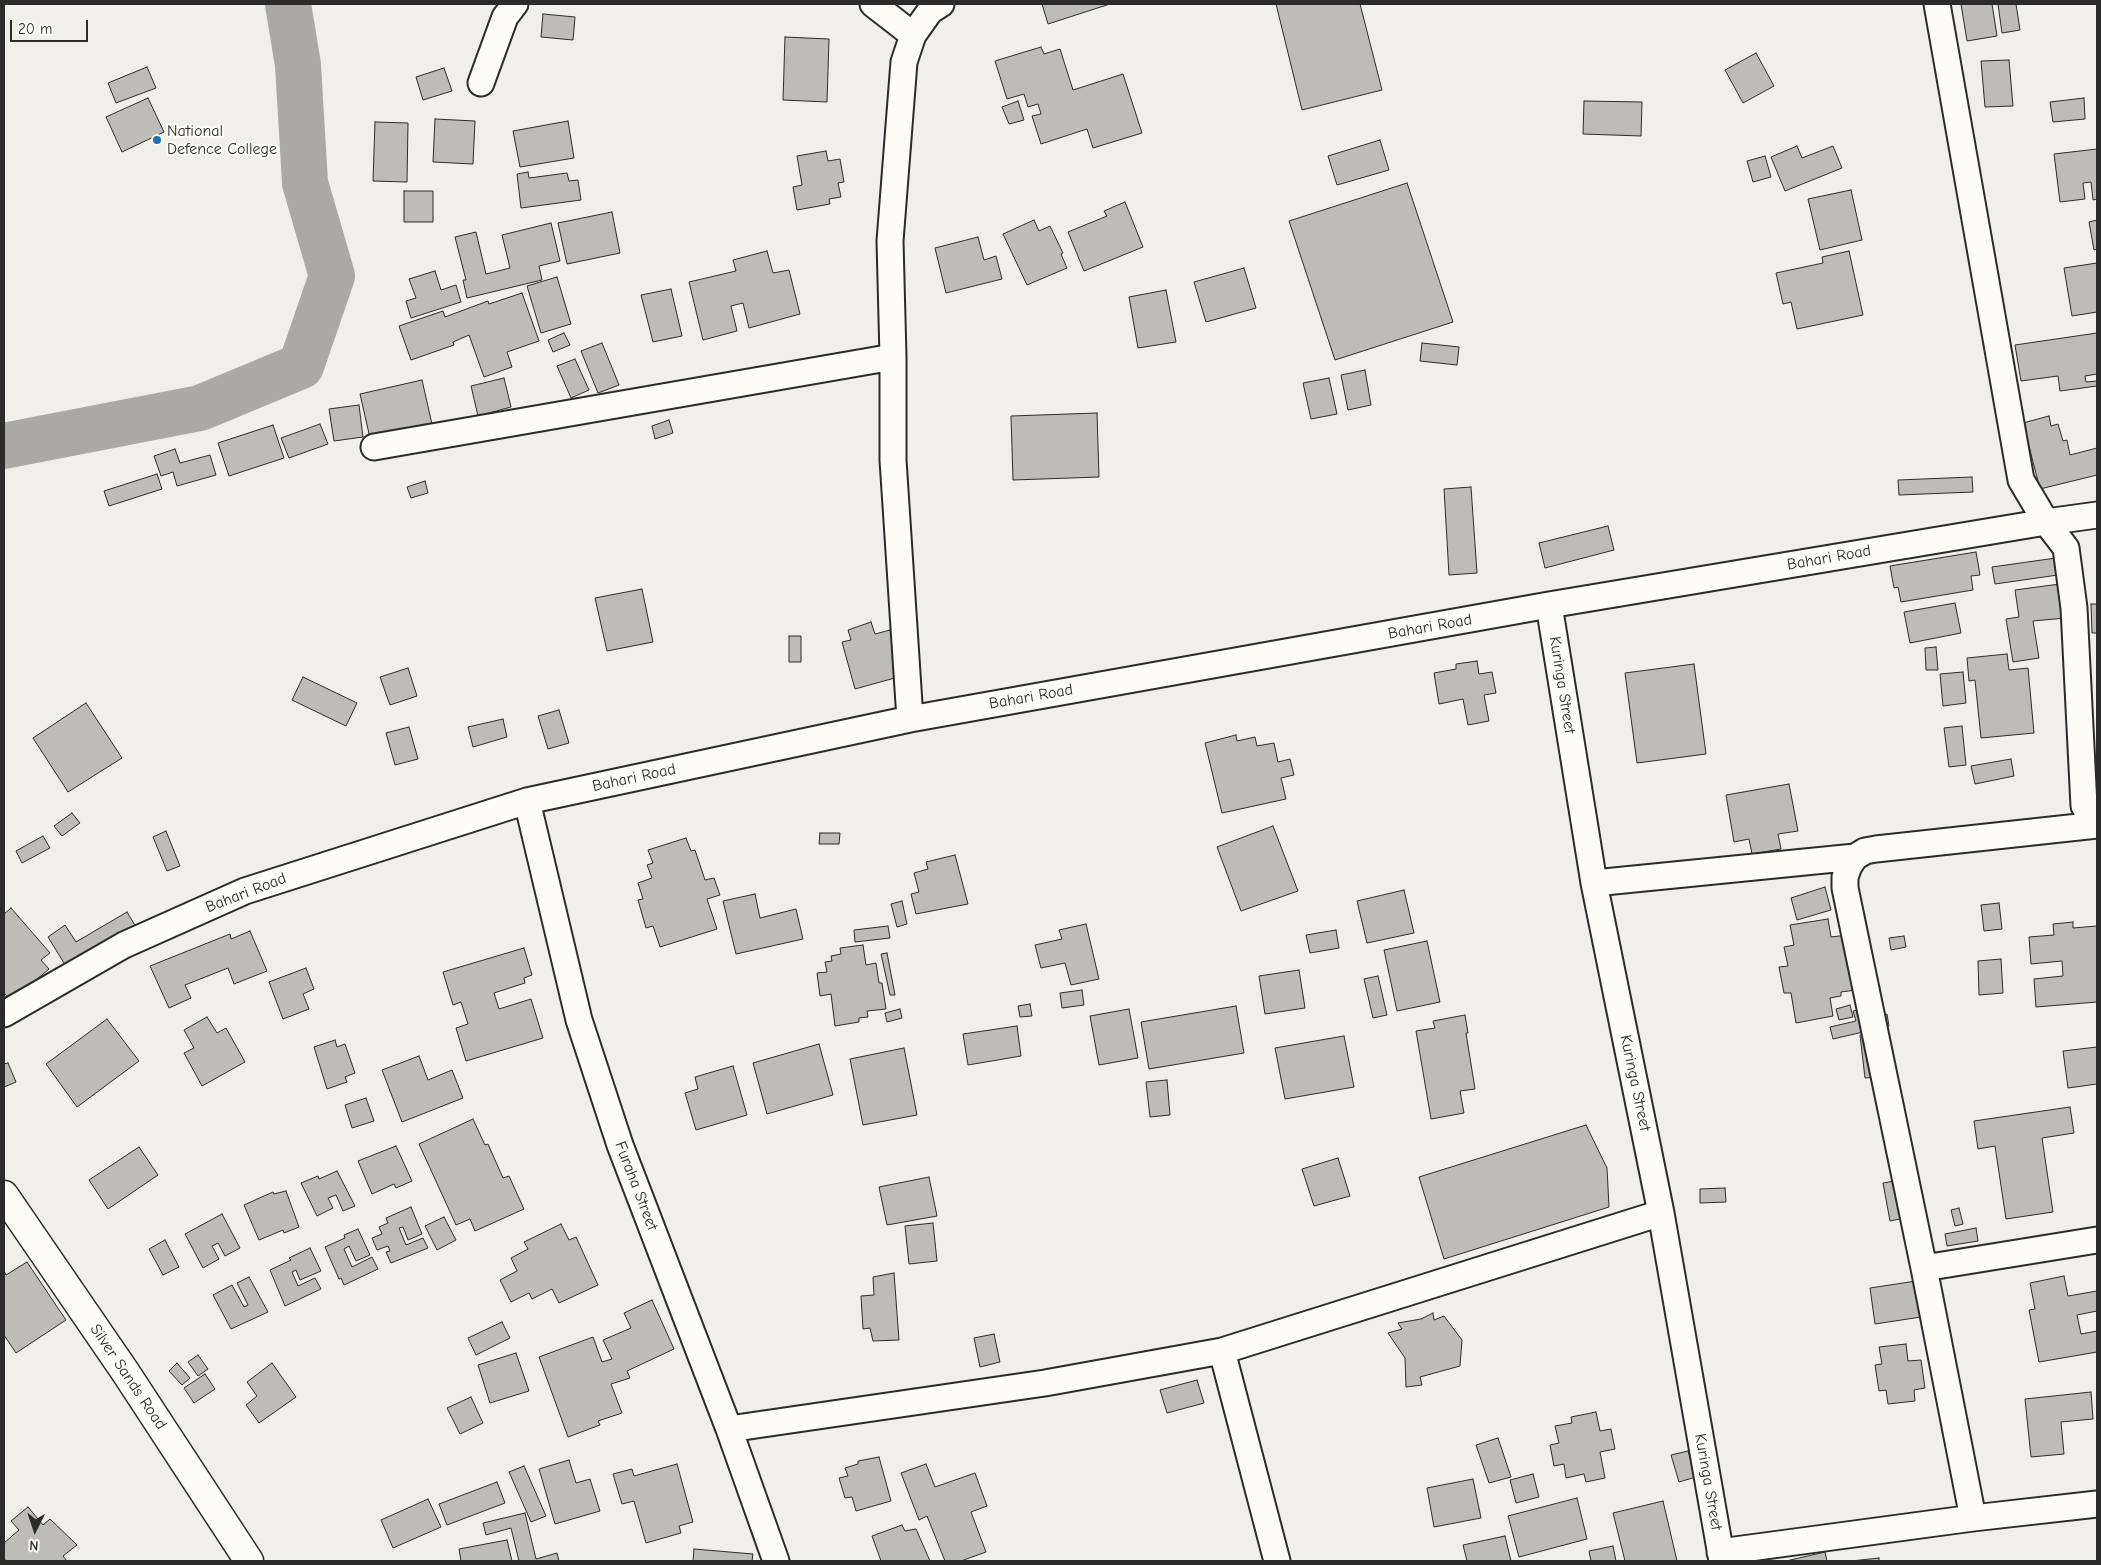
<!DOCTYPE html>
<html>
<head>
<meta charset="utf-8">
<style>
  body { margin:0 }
  #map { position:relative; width:2101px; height:1565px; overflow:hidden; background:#f0efeb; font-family:"Comic Neue",sans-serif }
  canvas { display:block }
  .frame { position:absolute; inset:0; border:5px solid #2b2b2b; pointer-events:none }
  .north { position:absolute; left:10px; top:1505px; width:50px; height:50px; -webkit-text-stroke:4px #fdfcf7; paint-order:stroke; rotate:184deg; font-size:14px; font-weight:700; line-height:20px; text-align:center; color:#2b2b2b }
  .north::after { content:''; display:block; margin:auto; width:18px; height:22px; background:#2b2b2b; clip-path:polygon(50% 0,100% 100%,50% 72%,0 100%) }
  .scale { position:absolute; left:10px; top:20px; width:78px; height:22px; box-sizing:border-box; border:2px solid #2b2b2b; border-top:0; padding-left:6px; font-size:15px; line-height:18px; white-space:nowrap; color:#2b2b2b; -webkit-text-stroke:4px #fdfcf7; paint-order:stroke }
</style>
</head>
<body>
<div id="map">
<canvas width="2101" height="1565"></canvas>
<div class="frame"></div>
<div class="north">N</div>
<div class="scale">20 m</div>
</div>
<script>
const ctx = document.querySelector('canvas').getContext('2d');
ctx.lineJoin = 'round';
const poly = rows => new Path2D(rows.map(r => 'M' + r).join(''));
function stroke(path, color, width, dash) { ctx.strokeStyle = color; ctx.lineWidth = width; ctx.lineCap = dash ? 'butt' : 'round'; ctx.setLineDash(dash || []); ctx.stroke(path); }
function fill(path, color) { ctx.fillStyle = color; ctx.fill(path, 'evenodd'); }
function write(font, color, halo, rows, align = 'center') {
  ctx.font = font + ' "Comic Neue",sans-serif'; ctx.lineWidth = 4.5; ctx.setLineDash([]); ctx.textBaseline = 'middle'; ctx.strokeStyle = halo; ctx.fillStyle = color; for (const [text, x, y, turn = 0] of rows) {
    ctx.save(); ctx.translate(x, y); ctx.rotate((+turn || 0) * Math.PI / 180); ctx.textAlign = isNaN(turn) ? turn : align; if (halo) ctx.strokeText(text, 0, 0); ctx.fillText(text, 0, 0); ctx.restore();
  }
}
const river = poly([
  [4,446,200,408,301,366,332,276,305,183,298,65,288,4]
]);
const building = poly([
  [1042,4,1110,4,1048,24,1042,4],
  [1276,4,1360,4,1382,90,1302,110,1276,4],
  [1961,4,1992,4,1997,36,1967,41,1961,4],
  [1998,4,2016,4,2020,30,2002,33,1998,4],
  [543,14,575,17,573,40,541,37,543,14],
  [785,37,829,39,827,102,783,100,785,37],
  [1041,47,1044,54,1060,49,1073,90,1123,74,1142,133,1093,148,1087,129,1041,144,1032,116,1041,114,1038,104,1028,107,1024,94,1007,99,995,61,1041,47],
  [1756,53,1774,86,1743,103,1725,70,1756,53],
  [2009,60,2013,106,1985,107,1981,61,2009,60],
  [147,67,156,88,116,103,108,83,147,67],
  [444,68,452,91,423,100,416,77,444,68],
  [148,98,164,132,122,152,106,117,148,98],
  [2084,98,2085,119,2053,122,2050,102,2084,98],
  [1018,101,1024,120,1009,124,1002,107,1018,101],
  [1584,101,1642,102,1641,136,1583,134,1584,101],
  [435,119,475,121,473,164,433,162,435,119],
  [568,121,574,158,520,167,513,131,568,121],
  [375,122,408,123,407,182,373,181,375,122],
  [1380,140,1389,170,1337,185,1328,156,1380,140],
  [1797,146,1802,158,1833,146,1842,168,1785,191,1771,157,1797,146],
  [2097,149,2097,199,2093,200,2091,182,2083,183,2085,199,2060,202,2054,154,2097,149],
  [826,151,828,161,840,159,844,182,838,183,841,197,829,199,830,204,797,210,793,187,802,185,797,156,826,151],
  [1765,156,1771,177,1753,182,1747,161,1765,156],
  [528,172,529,178,567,173,569,181,578,180,581,200,521,208,517,174,528,172],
  [1407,183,1453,322,1335,360,1289,221,1407,183],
  [1851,190,1862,240,1820,250,1808,199,1851,190],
  [404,191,433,191,433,222,404,222,404,191],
  [1125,202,1143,247,1084,271,1068,232,1107,216,1104,211,1125,202],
  [612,212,620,253,567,264,558,223,612,212],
  [1034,220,1039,231,1050,226,1063,253,1061,254,1067,268,1027,285,1003,234,1034,220],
  [2097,220,2097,249,2094,250,2089,222,2097,220],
  [551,223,560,261,539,266,542,280,467,298,463,280,466,280,455,237,476,232,486,274,510,268,502,235,551,223],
  [978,237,984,260,996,256,1002,279,946,293,935,248,978,237],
  [767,251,773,273,789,270,800,314,749,328,743,303,731,306,737,331,703,340,689,282,736,271,733,260,767,251],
  [1849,251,1863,315,1797,329,1791,302,1783,304,1776,273,1823,263,1822,257,1849,251],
  [2097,263,2097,312,2072,316,2064,268,2097,263],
  [1244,268,1256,308,1206,322,1194,282,1244,268],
  [435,271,441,290,456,285,461,302,411,318,406,301,416,298,409,279,435,271],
  [557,277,571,324,541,333,527,286,557,277],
  [671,289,682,336,653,342,641,295,671,289],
  [1166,290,1176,342,1138,348,1129,297,1166,290],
  [522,293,539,341,507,352,512,367,484,377,469,335,453,342,454,345,411,360,399,326,443,311,445,317,488,301,489,304,522,293],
  [564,333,570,345,553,352,548,340,564,333],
  [2097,333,2097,374,2085,376,2086,382,2097,381,2097,386,2060,391,2058,376,2021,381,2015,345,2097,333],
  [602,343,619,385,598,393,581,351,602,343],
  [1422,343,1459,347,1457,365,1420,361,1422,343],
  [575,359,589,390,571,398,557,366,575,359],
  [1365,370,1371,405,1348,410,1341,375,1365,370],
  [504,378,511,407,478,416,471,386,504,378],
  [1329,378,1337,414,1311,419,1303,383,1329,378],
  [422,380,432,424,370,438,360,394,422,380],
  [359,405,363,437,334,441,329,409,359,405],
  [1097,413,1099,477,1013,480,1011,416,1097,413],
  [2049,416,2051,426,2058,424,2063,441,2067,440,2070,455,2097,448,2097,475,2040,489,2023,423,2049,416],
  [669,420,673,433,655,439,652,426,669,420],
  [320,424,328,444,289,458,281,438,320,424],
  [273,425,284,458,229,476,218,443,273,425],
  [175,449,180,463,210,455,216,475,177,486,173,472,161,476,154,456,175,449],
  [157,474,162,489,109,506,104,491,157,474],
  [1972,477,1973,492,1899,495,1898,480,1972,477],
  [425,481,428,493,411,498,407,487,425,481],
  [1471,487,1477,573,1449,575,1444,489,1471,487],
  [1608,526,1614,550,1545,568,1539,543,1608,526],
  [1976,552,1980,575,1971,576,1973,590,1901,602,1898,587,1894,588,1890,566,1976,552],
  [2056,558,2058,575,1995,584,1992,567,2056,558],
  [2060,584,2065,618,2033,621,2039,658,2013,662,2006,619,2019,617,2015,590,2060,584],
  [642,589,653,642,607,651,595,598,642,589],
  [1955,603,1961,633,1910,643,1904,612,1955,603],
  [2091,604,2097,604,2097,633,2092,633,2091,604],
  [871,622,875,634,890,630,902,676,855,689,842,642,851,640,848,630,871,622],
  [789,636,801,636,801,662,789,662,789,636],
  [1936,647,1938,670,1926,670,1925,648,1936,647],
  [2007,654,2009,670,2028,668,2034,733,1981,738,1975,680,1969,681,1967,658,2007,654],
  [1477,661,1479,674,1492,672,1496,693,1484,695,1489,721,1468,725,1463,699,1439,704,1434,673,1456,669,1456,664,1477,661],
  [1694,664,1706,754,1637,763,1625,673,1694,664],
  [408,668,417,696,390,705,380,677,408,668],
  [1963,672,1966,703,1943,706,1940,674,1963,672],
  [303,677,357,703,346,726,292,700,303,677],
  [86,703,122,758,68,792,33,738,86,703],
  [559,710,569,743,548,749,538,716,559,710],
  [503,719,507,737,473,747,468,727,503,719],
  [1962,726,1966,765,1949,767,1944,728,1962,726],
  [409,727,418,759,395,765,386,733,409,727],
  [1236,735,1237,741,1255,737,1257,746,1274,743,1278,762,1290,759,1294,775,1281,778,1286,799,1222,813,1205,743,1236,735],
  [2011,759,2014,776,1975,784,1971,766,2011,759],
  [1789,784,1798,831,1778,834,1781,849,1752,854,1749,839,1734,842,1726,795,1789,784],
  [72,813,80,823,62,836,54,826,72,813],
  [1273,826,1298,891,1241,911,1217,847,1273,826],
  [166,831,180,866,167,871,153,837,166,831],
  [820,833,840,833,839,844,819,844,820,833],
  [43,836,50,848,22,863,16,851,43,836],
  [686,838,691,851,695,850,705,880,714,878,720,895,707,899,717,929,660,947,653,926,646,928,638,900,643,899,638,883,652,878,647,865,653,863,648,850,686,838],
  [955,855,968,904,916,914,911,894,919,892,914,873,928,869,926,862,955,855],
  [1825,887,1831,910,1797,920,1791,898,1825,887],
  [1404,890,1414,933,1367,943,1357,901,1404,890],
  [755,894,760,918,796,909,803,939,736,954,723,901,755,894],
  [902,901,907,924,897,927,891,904,902,901],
  [1999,903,2002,929,1984,931,1981,905,1999,903],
  [11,908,50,953,41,960,49,969,11,1001,4,993,4,914,11,908],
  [127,912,136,927,67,968,48,937,65,925,76,942,127,912],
  [1828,919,1831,937,1847,935,1856,990,1841,992,1841,996,1830,998,1833,1016,1796,1023,1791,993,1784,993,1779,967,1788,966,1784,947,1794,945,1790,925,1828,919],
  [2073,922,2073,928,2097,926,2097,1002,2036,1007,2034,979,2063,976,2062,961,2031,964,2029,937,2054,935,2053,924,2073,922],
  [1086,924,1099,979,1071,985,1065,963,1041,968,1035,945,1062,939,1059,930,1086,924],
  [888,926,890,938,855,942,854,930,888,926],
  [1336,930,1339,948,1310,953,1306,935,1336,930],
  [250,931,267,971,234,984,228,968,185,985,191,998,169,1008,150,966,230,934,231,939,250,931],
  [1904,936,1906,947,1891,950,1889,938,1904,936],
  [1427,941,1440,1002,1397,1011,1384,950,1427,941],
  [863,945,866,965,876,963,879,983,882,983,886,1009,867,1011,868,1017,859,1018,859,1022,835,1026,831,994,820,996,817,973,827,972,825,962,832,961,831,956,841,954,840,948,863,945],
  [524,948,532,975,524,978,525,983,494,993,499,1009,531,999,543,1038,466,1061,456,1028,468,1024,461,1002,453,1005,443,972,524,948],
  [887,953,895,995,890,995,881,954,887,953],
  [2001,959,2003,993,1979,995,1978,961,2001,959],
  [306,968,314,989,303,994,309,1009,283,1019,269,982,306,968],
  [1299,970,1305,1008,1265,1014,1259,976,1299,970],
  [1378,976,1387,1015,1373,1018,1364,979,1378,976],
  [1082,990,1084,1005,1062,1008,1060,993,1082,990],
  [1030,1004,1032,1016,1020,1017,1018,1006,1030,1004],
  [1881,1004,1884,1015,1887,1014,1889,1026,1833,1039,1830,1027,1856,1021,1853,1011,1881,1004],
  [1850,1005,1853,1017,1839,1020,1836,1009,1850,1005],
  [1236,1006,1244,1053,1149,1069,1141,1022,1236,1006],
  [900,1009,902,1018,887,1022,885,1013,900,1009],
  [1129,1009,1138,1058,1099,1065,1090,1016,1129,1009],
  [1465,1015,1468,1033,1466,1033,1475,1089,1460,1091,1464,1113,1431,1119,1416,1031,1435,1028,1433,1021,1465,1015],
  [207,1017,217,1033,226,1028,245,1062,202,1086,184,1053,194,1048,184,1030,207,1017],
  [107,1019,139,1061,77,1107,46,1064,107,1019],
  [1017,1026,1021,1056,968,1065,963,1034,1017,1026],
  [1884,1033,1889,1076,1865,1078,1860,1035,1884,1033],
  [1344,1036,1354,1087,1285,1099,1275,1048,1344,1036],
  [335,1040,337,1047,345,1044,355,1073,345,1077,347,1082,327,1089,314,1047,335,1040],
  [819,1044,833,1095,767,1114,753,1063,819,1044],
  [2097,1047,2097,1084,2068,1088,2063,1051,2097,1047],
  [904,1048,917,1115,863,1125,850,1059,904,1048],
  [419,1056,428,1080,452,1070,463,1098,402,1122,382,1070,419,1056],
  [8,1063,16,1082,4,1087,4,1064,8,1063],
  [733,1066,747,1115,696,1130,685,1093,698,1089,695,1077,733,1066],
  [1167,1080,1170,1115,1150,1117,1146,1082,1167,1080],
  [366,1098,374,1121,352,1128,345,1105,366,1098],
  [2070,1107,2074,1133,2042,1138,2053,1212,2006,1219,1995,1146,1978,1149,1974,1121,2070,1107],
  [473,1119,485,1145,488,1144,503,1178,509,1176,524,1209,475,1231,470,1219,456,1225,419,1144,473,1119],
  [1586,1125,1607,1168,1609,1207,1444,1259,1419,1177,1586,1125],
  [396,1146,412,1181,396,1188,394,1184,372,1194,358,1161,396,1146],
  [139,1147,158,1175,108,1209,89,1180,139,1147],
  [1338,1158,1350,1196,1314,1206,1302,1169,1338,1158],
  [337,1171,355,1206,343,1211,336,1195,328,1198,333,1208,317,1216,301,1183,318,1176,319,1179,337,1171],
  [929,1177,937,1216,887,1225,879,1187,929,1177],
  [1912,1178,1920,1215,1890,1221,1883,1183,1912,1178],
  [1725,1188,1726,1202,1700,1203,1700,1189,1725,1188],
  [286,1191,299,1227,284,1233,283,1230,259,1240,244,1205,273,1192,274,1194,286,1191],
  [411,1207,422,1234,408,1240,403,1227,399,1228,406,1245,423,1238,428,1248,391,1263,386,1252,390,1251,388,1246,377,1250,372,1238,382,1234,379,1227,388,1223,386,1218,411,1207],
  [1959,1208,1963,1224,1955,1226,1951,1210,1959,1208],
  [222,1214,240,1248,225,1256,218,1243,212,1246,219,1259,203,1268,185,1234,222,1214],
  [444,1217,456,1240,437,1250,425,1226,444,1217],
  [933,1223,937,1261,909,1264,905,1226,933,1223],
  [561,1224,569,1240,576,1237,598,1285,559,1303,552,1289,532,1299,529,1293,511,1302,500,1280,517,1271,511,1258,528,1249,524,1242,561,1224],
  [1976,1228,1978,1241,1947,1246,1945,1234,1976,1228],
  [358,1229,370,1255,356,1261,349,1246,344,1249,352,1267,372,1257,378,1269,344,1285,341,1278,339,1279,325,1247,345,1238,344,1235,358,1229],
  [165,1240,179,1267,163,1275,149,1249,165,1240],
  [310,1248,321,1271,300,1280,296,1270,292,1272,298,1286,315,1278,321,1289,285,1306,270,1270,291,1260,289,1258,310,1248],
  [27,1262,66,1320,16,1353,4,1335,4,1271,6,1275,27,1262],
  [894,1273,899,1340,873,1341,870,1328,863,1329,861,1296,874,1295,873,1277,894,1273],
  [2064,1276,2068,1296,2097,1291,2097,1311,2077,1315,2081,1334,2097,1331,2097,1352,2039,1362,2029,1310,2035,1309,2030,1283,2064,1276],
  [249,1277,268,1312,231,1329,213,1295,232,1285,244,1307,248,1305,237,1283,249,1277],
  [1916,1281,1921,1317,1875,1324,1870,1288,1916,1281],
  [652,1300,674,1349,627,1371,630,1378,611,1384,622,1413,598,1421,600,1425,568,1437,539,1357,593,1337,602,1362,612,1359,603,1340,631,1328,624,1313,652,1300],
  [1433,1313,1434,1320,1444,1316,1462,1340,1460,1366,1420,1377,1422,1385,1406,1387,1405,1358,1388,1333,1402,1329,1398,1323,1421,1319,1433,1313],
  [502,1322,510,1338,476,1355,468,1338,502,1322],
  [994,1334,1000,1362,980,1367,974,1338,994,1334],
  [1906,1344,1908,1361,1921,1360,1925,1388,1914,1390,1915,1401,1888,1404,1886,1390,1879,1391,1875,1365,1882,1364,1879,1347,1906,1344],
  [516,1353,529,1391,490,1403,478,1365,516,1353],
  [198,1355,208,1369,198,1376,188,1362,198,1355],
  [177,1363,190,1378,182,1385,169,1371,177,1363],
  [272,1363,296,1397,259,1423,246,1405,257,1396,247,1382,272,1363],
  [205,1374,215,1389,194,1403,184,1388,205,1374],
  [1197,1380,1204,1403,1167,1413,1160,1390,1197,1380],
  [2091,1392,2093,1419,2061,1422,2064,1454,2031,1457,2025,1399,2091,1392],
  [471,1397,483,1423,460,1434,447,1408,471,1397],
  [1596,1412,1600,1431,1611,1429,1615,1449,1600,1452,1605,1478,1586,1482,1584,1474,1566,1478,1564,1464,1554,1466,1550,1445,1559,1443,1555,1426,1572,1423,1571,1417,1596,1412],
  [1498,1438,1511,1477,1489,1483,1476,1445,1498,1438],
  [1688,1451,1696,1477,1679,1482,1671,1455,1688,1451],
  [879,1457,891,1501,856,1511,852,1497,845,1498,839,1478,848,1476,845,1468,858,1464,858,1461,879,1457],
  [569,1460,576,1483,590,1479,600,1511,555,1524,539,1469,569,1460],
  [677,1464,693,1522,679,1526,681,1533,646,1543,634,1501,622,1504,613,1474,632,1469,634,1476,677,1464],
  [926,1464,935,1487,975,1473,987,1506,971,1512,986,1552,961,1561,945,1561,927,1516,919,1520,901,1473,926,1464],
  [524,1466,546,1516,531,1522,509,1472,524,1466],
  [1533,1474,1539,1497,1516,1503,1510,1480,1533,1474],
  [1473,1479,1481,1518,1434,1527,1427,1488,1473,1479],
  [497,1482,505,1503,447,1525,439,1504,497,1482],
  [1577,1498,1587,1539,1519,1557,1508,1516,1577,1498],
  [428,1499,441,1527,393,1548,381,1520,428,1499],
  [1663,1501,1677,1561,1625,1561,1613,1513,1663,1501],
  [28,1507,43,1525,50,1519,77,1545,63,1556,67,1561,6,1561,4,1558,4,1543,19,1530,11,1521,28,1507],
  [525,1513,536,1559,557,1553,559,1561,519,1561,511,1528,486,1535,483,1523,525,1513],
  [902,1525,905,1531,916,1529,930,1561,881,1561,872,1536,902,1525],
  [1505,1536,1511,1561,1467,1561,1463,1545,1505,1536],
  [507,1540,512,1561,461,1561,459,1549,507,1540],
  [1613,1546,1616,1561,1591,1561,1589,1551,1613,1546],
  [694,1549,753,1554,752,1561,693,1561,694,1549],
  [1825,1552,1827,1561,1786,1561,1825,1552],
  [1879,1558,1879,1561,1851,1561,1879,1558]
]);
const street = poly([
  [873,4,913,35],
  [1937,4,2021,480,2046,522,2066,548,2074,608,2084,806,2097,824],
  [481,83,505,17,515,4],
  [374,447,893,357],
  [1549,605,1594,883,1661,1213,1722,1561],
  [910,719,893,460,893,357,890,241,904,62,913,35,930,11,941,4],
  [527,801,579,1020,620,1145,729,1429,776,1561],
  [1594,883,1855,857],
  [4,1014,124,945,245,891,527,801,910,719,1549,605,2046,522,2097,515],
  [1924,1268,2097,1240],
  [1222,1351,1277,1561],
  [729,1429,1045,1383,1222,1351,1661,1213],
  [1973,1518,1924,1268,1845,888,1845,877,1849,866,1855,857,1865,851,1876,849,2097,825],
  [1720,1552,1973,1518,2097,1504]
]);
const secondary = poly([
  [4,1195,126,1373,249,1561]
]);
const markers = [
  [157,140,5,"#1f6fb2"]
];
const poiNames = [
  ["National",167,131],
  ["Defence College",167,149]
];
const streetNames = [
  ["Bahari Road",1829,558,-10],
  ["Bahari Road",1430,627,-10],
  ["Kuringa Street",1562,685,81],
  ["Bahari Road",1031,697,-10],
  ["Bahari Road",634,778,-12],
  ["Bahari Road",246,893,-21],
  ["Kuringa Street",1635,1083,78],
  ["Furaha Street",636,1186,69],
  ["Silver Sands Road",128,1377,56],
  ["Kuringa Street",1708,1482,80]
];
stroke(river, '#aaa9a7', 46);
fill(building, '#bdbcb8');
stroke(building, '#2b2b2b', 1);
stroke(street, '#2b2b2b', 29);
stroke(secondary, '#2b2b2b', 31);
stroke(street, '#fdfcf7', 25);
stroke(secondary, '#fdfcf7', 28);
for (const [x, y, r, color] of markers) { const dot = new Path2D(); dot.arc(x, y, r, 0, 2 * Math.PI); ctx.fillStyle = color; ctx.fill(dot); stroke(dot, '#fdfcf7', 2); }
write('16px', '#2b2b2b', '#fdfcf7', poiNames, 'left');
write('16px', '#2b2b2b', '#fdfcf7', streetNames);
</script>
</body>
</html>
